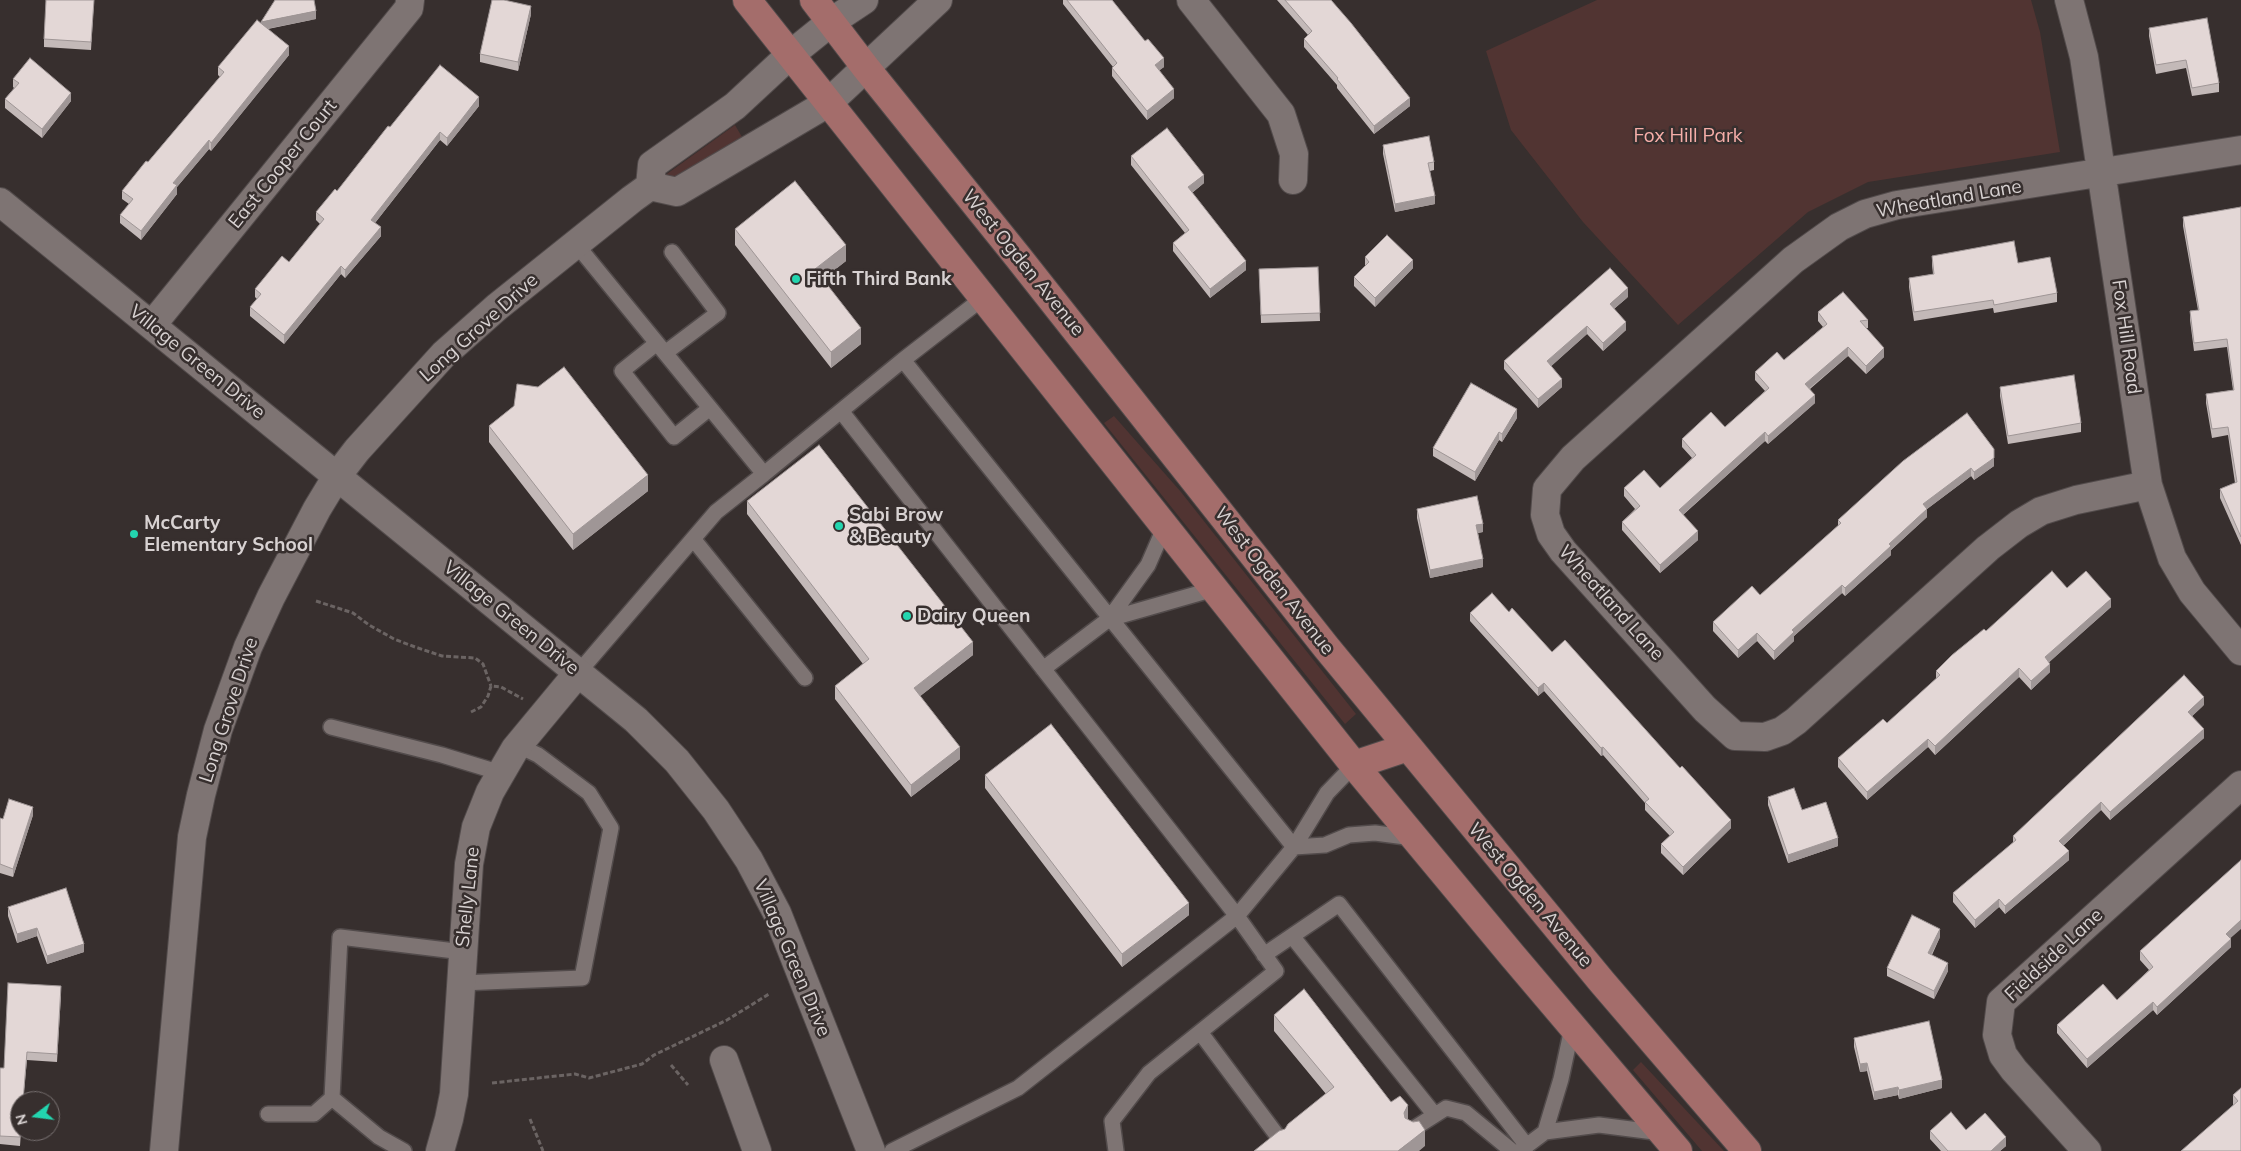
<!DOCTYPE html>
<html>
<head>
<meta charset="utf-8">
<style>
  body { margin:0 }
  #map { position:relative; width:2241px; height:1151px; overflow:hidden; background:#372f2e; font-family:Mulish,sans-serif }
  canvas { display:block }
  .north { position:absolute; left:10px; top:1091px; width:50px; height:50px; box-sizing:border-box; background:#372f2e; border:1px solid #777070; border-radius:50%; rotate:255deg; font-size:14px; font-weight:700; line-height:20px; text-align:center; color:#d8d2d2 }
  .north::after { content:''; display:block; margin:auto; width:18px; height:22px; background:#23d5af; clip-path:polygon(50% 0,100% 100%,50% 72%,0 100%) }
</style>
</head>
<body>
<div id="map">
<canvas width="2241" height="1151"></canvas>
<div class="north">N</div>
</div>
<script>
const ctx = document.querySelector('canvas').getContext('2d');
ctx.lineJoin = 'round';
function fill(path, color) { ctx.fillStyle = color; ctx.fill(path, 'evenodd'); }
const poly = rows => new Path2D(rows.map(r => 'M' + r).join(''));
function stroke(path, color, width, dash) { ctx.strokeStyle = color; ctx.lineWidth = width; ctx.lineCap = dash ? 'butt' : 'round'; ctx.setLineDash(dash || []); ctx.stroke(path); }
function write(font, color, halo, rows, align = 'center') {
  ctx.font = font + ' Mulish,sans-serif'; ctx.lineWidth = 5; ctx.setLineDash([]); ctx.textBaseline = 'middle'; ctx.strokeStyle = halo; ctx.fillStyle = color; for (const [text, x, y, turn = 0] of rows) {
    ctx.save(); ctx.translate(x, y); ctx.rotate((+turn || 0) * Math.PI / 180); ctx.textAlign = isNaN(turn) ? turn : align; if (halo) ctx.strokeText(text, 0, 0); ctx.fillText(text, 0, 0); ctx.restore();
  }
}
const green = poly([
  [1597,0,2031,0,2040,32,2060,152,1868,182,1808,212,1678,325,1583,222,1511,130,1486,51],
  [735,125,742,137,669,180,664,176],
  [1114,416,1181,492,1356,714,1345,724,1104,423],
  [1641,1062,1724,1151,1702,1151,1633,1070]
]);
const path = poly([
  [316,601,353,613,369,625,394,639,415,647,442,656,475,658,483,664,491,686],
  [471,712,481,707,488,696,491,686,501,687,523,699],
  [671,1065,688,1085],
  [492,1083,575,1074,589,1078,642,1064,654,1055,727,1020,769,994],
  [530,1119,543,1151]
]);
const service = poly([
  [576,244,764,474,716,512,578,673],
  [657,343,622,371,674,437,710,408],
  [665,353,718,313,672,252],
  [903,360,1294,847],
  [841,411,1237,916,1018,1088,892,1151],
  [764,474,903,360,983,298],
  [694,540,805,678],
  [1109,619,1214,589],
  [1043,669,1109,619,1148,565,1165,526],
  [331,727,442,755,501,773],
  [1294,847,1325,845,1349,835,1375,833,1413,838],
  [1292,936,1434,1114],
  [1264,955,1339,904,1527,1146],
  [461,983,582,978,611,828,589,793,538,755,519,746],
  [1200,1032,1279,1138],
  [268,1114,314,1114,332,1098],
  [1413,1129,1446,1108,1466,1113,1512,1151],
  [1545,1132,1561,1079,1572,1028],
  [1521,1150,1545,1132,1599,1125,1662,1133],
  [404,1151,379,1137,332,1098,340,937,463,952],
  [1116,1151,1112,1121,1149,1073,1276,971,1237,916,1294,847,1327,793,1354,765]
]);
const minor = poly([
  [1191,0,1281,114,1294,154,1293,180],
  [2069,0,2084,57,2148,485,2172,558,2192,592,2241,651],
  [650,186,652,165,735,106,790,55,831,22,864,0],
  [0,202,636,720,677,761,716,810,749,860,777,913,871,1151],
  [152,325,409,8,410,0],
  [2148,485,2076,500,2041,511,2019,524,1988,548,1796,721,1782,731,1765,737,1735,736,1705,709,1563,551,1551,534,1545,515,1547,489,1573,458,1793,260,1839,227,1865,214,1897,205,2241,150],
  [724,1060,757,1151],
  [164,1151,192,837,201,795,218,730,248,647,271,597,317,509,337,476,357,450,444,354,497,307,632,199,650,186,677,192,828,103,938,0],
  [440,1151,449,1119,454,1094,469,864,476,827,490,792,515,749,578,673],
  [2087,1151,2014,1070,2003,1055,1997,1035,2001,1002,2241,785]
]);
const primary = poly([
  [747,0,1354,765,1511,954,1678,1151],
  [814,0,866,68,1018,257,1326,647,1602,982,1747,1151],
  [1354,765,1408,747]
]);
const wall = poly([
  [94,0,91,50,44,47,44,39],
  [1063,0,1112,0,1164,67,1159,70,1174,98,1147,120,1112,76,1112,68,1113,67,1063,4],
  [1277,0,1331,0,1410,106,1374,134,1337,88,1337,85,1304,47,1304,39,1308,35],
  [531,14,518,71,480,62,480,54],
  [316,19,268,29,289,55,211,151,209,149,177,187,177,194,141,240,120,223,120,215,129,204,122,199,122,191,148,162,220,77,218,75,218,67,261,23],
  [2149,28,2219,83,2219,92,2192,96,2186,68,2156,74,2149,36],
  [13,79,71,101,42,138,5,108,5,99,14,88,13,87],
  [479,106,447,146,440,140,375,223,381,236,345,278,341,274,284,344,250,316,250,307,257,299,255,297,255,289,289,262,320,224,316,220,316,212,337,191,390,127],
  [1383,145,1434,162,1434,170,1430,171,1435,204,1395,212,1383,154],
  [1131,156,1204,183,1192,193,1246,270,1210,298,1173,251,1173,243,1185,233,1131,165],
  [2241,207,2241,545,2220,498,2220,489,2235,483,2228,435,2212,438,2206,403,2206,394,2233,390,2227,347,2194,351,2190,320,2190,311,2198,310,2183,226,2183,217],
  [735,229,846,261,822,279,861,344,831,368,735,245],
  [1932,256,2018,263,2057,293,2057,302,1994,313,1993,308,1914,321,1909,287,1909,278,1933,274,1932,265],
  [1365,257,1413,268,1375,307,1354,286,1354,277,1365,266],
  [1318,267,1320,321,1261,323,1259,269],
  [1628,297,1614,309,1626,330,1603,351,1587,334,1551,366,1562,387,1538,408,1504,369,1504,361],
  [1818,312,1868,320,1868,328,1866,328,1884,357,1866,374,1848,356,1810,389,1815,403,1768,444,1765,441,1683,515,1698,540,1660,573,1622,530,1622,522,1635,509,1624,496,1624,488,1660,488,1692,458,1682,447,1682,439,1725,427,1765,391,1755,380,1755,372,1784,360,1823,327,1818,321],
  [2000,387,2081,423,2081,432,2008,444,2000,396],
  [514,406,648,491,573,550,489,442,489,426],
  [1967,413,1994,466,1974,480,1971,476,1927,509,1927,517,1891,550,1891,555,1845,596,1842,593,1794,636,1794,641,1774,660,1757,641,1738,658,1713,631,1713,622,1760,595,1838,526,1838,520],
  [1517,418,1502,442,1499,440,1475,481,1433,456,1433,448],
  [747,501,973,655,920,696,960,759,911,797,835,699,835,686,863,664,747,514],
  [1417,509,1483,532,1478,533,1483,567,1430,578,1417,518],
  [2067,588,2111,607,2049,662,2050,672,2031,690,2019,677,1935,755,1928,747,1867,800,1838,767,1838,758,1887,723,1936,679,1936,671,1986,631],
  [1509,612,1552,652,1731,828,1683,875,1661,853,1661,844,1670,836,1645,810,1645,803,1603,755,1601,756,1544,691,1538,696,1470,621,1470,613],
  [2204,705,2192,716,2204,738,2110,820,2101,810,2063,846,2069,860,2005,914,1999,907,1975,928,1953,902,1953,893,2013,843,2013,836],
  [985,775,1189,915,1122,967,985,788],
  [1768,797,1802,810,1838,846,1788,863,1768,805],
  [33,815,13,877,0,873,0,818,3,819],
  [8,907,84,952,47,964,37,936,17,943,8,916],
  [1940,937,1932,955,1948,971,1934,999,1887,976,1887,968],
  [2230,938,2231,947,2157,1015,2153,1010,2087,1068,2057,1033,2057,1025,2117,1000,2149,970,2140,960,2140,951],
  [61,995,57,1062,27,1060,23,1101,20,1101,20,1131,21,1131,20,1146,0,1144,0,1068,4,1068],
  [1274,1015,1391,1102,1408,1120,1425,1146,1285,1129,1326,1094,1274,1031],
  [1854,1038,1942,1088,1899,1099,1898,1095,1874,1100,1867,1071,1860,1072,1854,1047],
  [2241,1088,2241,1151,2233,1104,2233,1095],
  [1966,1130,2006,1146,2000,1151,1941,1151,1930,1139,1930,1131]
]);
const shadedWall = poly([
  [531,6,531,14,518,71,518,62],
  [316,11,316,19,261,30,261,22],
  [289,46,289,55,211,151,211,143],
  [1164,58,1164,67,1155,74,1155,65],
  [1174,89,1174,98,1147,120,1147,111],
  [71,93,71,101,42,138,42,129],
  [479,97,479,106,447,146,447,138],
  [1410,98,1410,106,1374,134,1374,126],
  [440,132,440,140,371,228,371,220],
  [209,140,209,149,177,187,177,194,141,240,141,231,173,183],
  [1204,175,1204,183,1188,196,1188,187],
  [1435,196,1435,204,1395,212,1395,204],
  [381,227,381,236,345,278,345,270],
  [846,245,846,261,815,286,815,269],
  [1413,260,1413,268,1375,307,1375,298],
  [1246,261,1246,270,1210,298,1210,289],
  [341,266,341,274,284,344,284,335],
  [1628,288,1628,297,1610,312,1610,304],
  [1626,322,1626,330,1603,351,1603,343],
  [1587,326,1587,334,1547,370,1547,361],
  [861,328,861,344,831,368,831,352],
  [1848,347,1848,356,1805,392,1805,384],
  [1884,348,1884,357,1866,374,1866,366],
  [1562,379,1562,387,1538,408,1538,399],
  [1815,395,1815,403,1768,444,1768,436],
  [1517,409,1517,418,1502,442,1502,434],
  [1499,432,1499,440,1475,481,1475,472],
  [1765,432,1765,441,1679,518,1679,510],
  [1994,458,1994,466,1974,480,1974,472],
  [1971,468,1971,476,1927,509,1927,517,1891,550,1891,555,1845,596,1845,588,1889,544,1923,504],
  [648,475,648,491,573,550,573,534],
  [1483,524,1483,532,1476,533,1476,525],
  [1698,531,1698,540,1660,573,1660,565],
  [1483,559,1483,567,1430,578,1430,570],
  [1842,585,1842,593,1794,636,1794,641,1774,660,1774,651,1792,630],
  [2111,599,2111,607,2045,666,2045,657],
  [1757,633,1757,641,1738,658,1738,650],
  [973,642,973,655,914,701,914,688],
  [2050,664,2050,672,2031,690,2031,681],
  [2019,668,2019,677,1935,755,1935,746],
  [1544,683,1544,691,1538,696,1538,688],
  [2204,697,2204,705,2188,720,2188,712],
  [2204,729,2204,738,2110,820,2110,812],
  [1928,739,1928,747,1867,800,1867,792],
  [960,747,960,759,911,797,911,785],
  [1603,747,1603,755,1601,756,1601,748],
  [2101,802,2101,810,2059,849,2059,841],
  [33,807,33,815,13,877,13,869],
  [1731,820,1731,828,1683,875,1683,867],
  [1838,838,1838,846,1788,863,1788,855],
  [2069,851,2069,860,2005,914,2005,906],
  [1999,899,1999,907,1975,928,1975,920],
  [1189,903,1189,915,1122,967,1122,954],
  [2241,920,2241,929,2226,942,2226,934],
  [37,928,37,936,17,943,17,934],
  [1940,929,1940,937,1928,961,1928,953],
  [2231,939,2231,947,2157,1015,2157,1007],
  [84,944,84,952,47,964,47,956],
  [1948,963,1948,971,1934,999,1934,991],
  [2153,1002,2153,1010,2087,1068,2087,1059],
  [1867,1063,1867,1071,1860,1072,1860,1064],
  [1942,1080,1942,1088,1899,1099,1899,1090],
  [1898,1087,1898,1095,1874,1100,1874,1092],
  [1408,1105,1408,1121,1404,1129,1404,1113],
  [1425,1130,1425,1146,1419,1151,1398,1151],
  [2006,1137,2006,1146,2000,1151,1991,1151]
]);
const building = poly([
  [46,0,94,0,91,42,44,39,46,0],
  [275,0,314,0,316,11,261,22,275,0],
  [492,0,504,0,531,6,518,62,480,54,492,0],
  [1067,0,1112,0,1145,41,1148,39,1164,58,1155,65,1174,89,1147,111,1112,68,1117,63,1067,0],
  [1285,0,1331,0,1351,23,1410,98,1374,126,1337,79,1338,78,1304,39,1312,31,1285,0],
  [2207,18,2219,83,2192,88,2186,60,2156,65,2149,28,2207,18],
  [257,20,289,46,211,143,209,140,173,183,177,185,141,231,120,215,133,199,122,191,146,161,148,162,224,72,218,67,257,20],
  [30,58,71,93,42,129,5,99,19,83,13,79,30,58],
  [440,65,479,97,447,138,440,132,371,220,381,227,345,270,341,266,284,335,250,307,261,294,255,289,282,256,289,262,324,219,316,212,335,189,337,191,388,126,390,127,440,65],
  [1167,128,1204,175,1188,187,1246,261,1210,289,1173,243,1189,230,1131,156,1167,128],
  [1429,136,1434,162,1428,163,1435,196,1395,204,1383,145,1429,136],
  [795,181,846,245,815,269,861,328,831,352,735,229,795,181],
  [2241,207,2241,537,2220,489,2237,482,2228,427,2212,429,2206,394,2234,390,2227,339,2194,343,2190,311,2199,310,2183,217,2241,207],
  [1387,235,1413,260,1375,298,1354,277,1369,262,1365,257,1387,235],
  [2014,241,2018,263,2050,257,2057,293,1994,305,1993,300,1914,312,1909,278,1934,274,1932,256,2014,241],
  [1318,267,1320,313,1261,315,1259,269,1318,267],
  [1610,268,1628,288,1610,304,1626,322,1603,343,1587,326,1547,361,1562,379,1538,399,1504,361,1610,268],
  [1843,292,1868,320,1860,321,1884,348,1866,366,1848,347,1805,384,1815,395,1768,436,1765,432,1679,510,1698,531,1660,565,1622,522,1640,506,1624,488,1644,470,1660,488,1696,455,1682,439,1711,412,1725,427,1769,388,1755,372,1777,352,1784,360,1827,324,1818,312,1843,292],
  [564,367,648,475,573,534,489,426,514,406,517,384,538,387,564,367],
  [2074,375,2081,423,2008,436,2000,387,2074,375],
  [1471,383,1517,409,1502,434,1499,432,1475,472,1433,448,1471,383],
  [1967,413,1994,449,1994,458,1974,472,1971,468,1923,504,1927,509,1889,544,1891,546,1845,588,1842,585,1792,630,1794,632,1774,651,1757,633,1738,650,1713,622,1752,586,1760,595,1841,523,1838,520,1903,461,1967,413],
  [819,445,973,642,914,688,960,747,911,785,835,686,869,659,747,501,819,445],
  [1477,496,1483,524,1476,525,1483,559,1430,570,1417,509,1477,496],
  [2052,571,2067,588,2086,571,2111,599,2045,657,2050,664,2031,681,2019,668,1935,746,1928,739,1867,792,1838,758,1883,719,1887,723,1940,675,1936,671,1952,655,1984,629,1986,631,2052,571],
  [1492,593,1509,612,1512,608,1552,652,1565,640,1680,768,1682,766,1731,820,1683,867,1661,844,1674,832,1645,802,1649,799,1603,747,1601,748,1544,683,1538,688,1470,613,1492,593],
  [2184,675,2204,697,2188,712,2204,729,2110,812,2101,802,2059,841,2069,851,2005,906,1999,899,1975,920,1953,893,2016,840,2013,836,2184,675],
  [1051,724,1189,903,1122,954,985,775,1051,724],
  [1794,788,1802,810,1826,802,1838,838,1788,855,1768,797,1794,788],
  [9,799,33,807,13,869,0,864,0,818,3,819,9,799],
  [2241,860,2241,920,2226,934,2231,939,2157,1007,2153,1002,2087,1059,2057,1025,2103,984,2117,1000,2153,967,2140,951,2241,860],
  [66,888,84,944,47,956,37,928,17,934,8,907,66,888],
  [1912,915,1940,929,1928,953,1948,963,1934,991,1887,968,1912,915],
  [8,983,61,986,57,1054,27,1052,23,1101,20,1101,20,1137,0,1136,0,1068,4,1068,8,983],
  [1304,989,1391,1102,1400,1096,1408,1105,1404,1113,1405,1118,1413,1122,1419,1121,1425,1130,1398,1151,1254,1151,1279,1131,1285,1129,1288,1124,1334,1087,1274,1015,1304,989],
  [1929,1021,1942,1080,1899,1090,1898,1087,1874,1092,1867,1063,1860,1064,1854,1038,1929,1021],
  [2241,1088,2241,1151,2181,1151,2238,1101,2233,1095,2241,1088],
  [1951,1112,1966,1130,1985,1113,2006,1137,1991,1151,1948,1151,1930,1131,1951,1112]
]);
const markers = [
  [796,279,5,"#23d5af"],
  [839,526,5,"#23d5af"],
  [134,534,5,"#23d5af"],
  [907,616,5,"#23d5af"]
];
const parkNames = [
  ["Fox Hill Park",1688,136]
];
const streetNames = [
  ["East Cooper Court",283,164,-51],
  ["Wheatland Lane",1949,199,-10],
  ["West Ogden Avenue",1023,263,51],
  ["Long Grove Drive",479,328,-42],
  ["Fox Hill Road",2126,337,82],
  ["Village Green Drive",197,362,39],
  ["West Ogden Avenue",1274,581,52],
  ["Wheatland Lane",1611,603,48],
  ["Village Green Drive",511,618,39],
  ["Long Grove Drive",229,710,-72],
  ["West Ogden Avenue",1530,895,50],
  ["Shelly Lane",468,897,-84],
  ["Fieldside Lane",2054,955,-43],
  ["Village Green Drive",792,958,67]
];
const poiNames = [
  ["Fifth Third Bank",806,279],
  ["Sabi Brow",849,515],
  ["& Beauty",849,537],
  ["McCarty",144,523],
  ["Elementary School",144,545],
  ["Dairy Queen",917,616]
];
fill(green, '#513432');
stroke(service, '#524b4b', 18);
stroke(minor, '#524b4b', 30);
stroke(primary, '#524b4b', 30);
stroke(path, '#6b6463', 3, [5, 2.5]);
stroke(service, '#7e7473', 15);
stroke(minor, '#7e7473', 28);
stroke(primary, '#a46d6b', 28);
fill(wall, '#c3b9b8');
fill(shadedWall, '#9f9696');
fill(building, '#e3d7d6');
stroke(building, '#9f9696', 1);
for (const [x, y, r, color] of markers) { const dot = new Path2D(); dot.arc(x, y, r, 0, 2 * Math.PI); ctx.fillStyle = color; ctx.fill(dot); stroke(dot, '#372f2e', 2); }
write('19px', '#f6aea9', '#372f2e', parkNames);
write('19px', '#d8d2d2', '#372f2e', streetNames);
write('bold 19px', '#d8d2d2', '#372f2e', poiNames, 'left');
</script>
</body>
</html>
